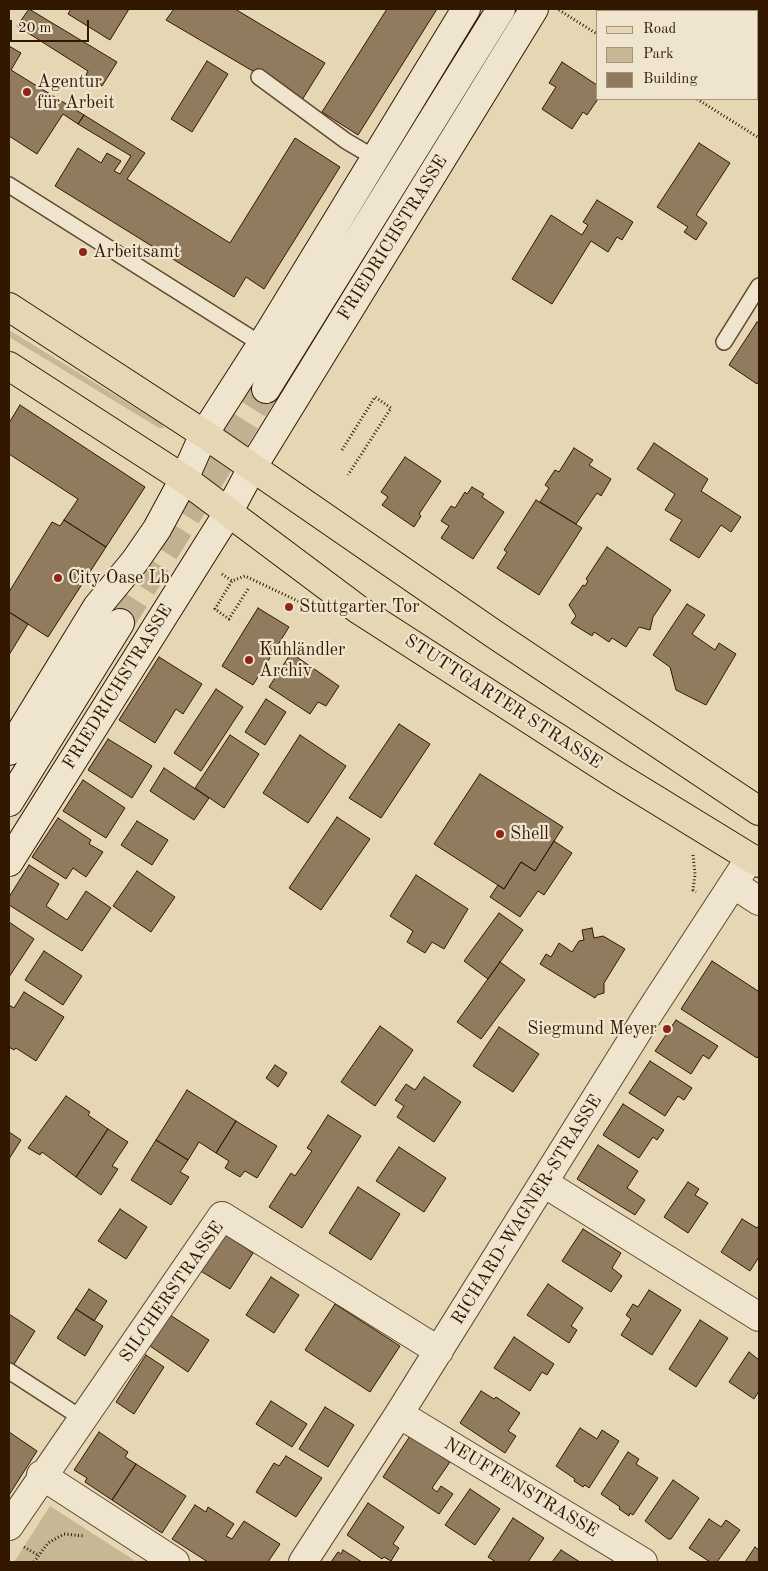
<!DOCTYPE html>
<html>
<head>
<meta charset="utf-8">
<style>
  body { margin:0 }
  #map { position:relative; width:768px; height:1571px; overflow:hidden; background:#e6d7b4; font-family:"Old Standard TT",serif }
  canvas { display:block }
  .frame { position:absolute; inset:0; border:10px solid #331800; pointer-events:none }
  .legend { position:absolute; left:596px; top:10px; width:162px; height:90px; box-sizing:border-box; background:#efe5ce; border:1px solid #a4937c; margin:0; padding:6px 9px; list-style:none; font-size:15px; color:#331800 }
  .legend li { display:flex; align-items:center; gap:10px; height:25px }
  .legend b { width:25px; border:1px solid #a4937c }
  .scale { position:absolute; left:10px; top:20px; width:79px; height:22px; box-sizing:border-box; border:2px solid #331800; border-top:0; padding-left:6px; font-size:15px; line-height:18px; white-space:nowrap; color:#331800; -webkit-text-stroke:4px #efe5ce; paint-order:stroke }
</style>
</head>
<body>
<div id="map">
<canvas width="768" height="1571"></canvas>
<div class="frame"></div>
<ul class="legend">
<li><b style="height:6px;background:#e6d7b4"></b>Road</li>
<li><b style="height:14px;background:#c8b795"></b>Park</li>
<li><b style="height:14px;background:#907b5e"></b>Building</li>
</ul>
<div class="scale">20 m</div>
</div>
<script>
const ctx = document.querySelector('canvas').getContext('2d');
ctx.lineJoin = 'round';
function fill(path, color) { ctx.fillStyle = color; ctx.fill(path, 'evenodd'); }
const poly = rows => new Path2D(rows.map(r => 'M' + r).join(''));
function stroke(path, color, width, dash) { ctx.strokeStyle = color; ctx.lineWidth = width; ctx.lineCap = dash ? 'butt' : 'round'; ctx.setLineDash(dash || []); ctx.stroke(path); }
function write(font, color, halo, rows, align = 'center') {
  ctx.font = font + ' "Old Standard TT",serif'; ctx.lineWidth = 4.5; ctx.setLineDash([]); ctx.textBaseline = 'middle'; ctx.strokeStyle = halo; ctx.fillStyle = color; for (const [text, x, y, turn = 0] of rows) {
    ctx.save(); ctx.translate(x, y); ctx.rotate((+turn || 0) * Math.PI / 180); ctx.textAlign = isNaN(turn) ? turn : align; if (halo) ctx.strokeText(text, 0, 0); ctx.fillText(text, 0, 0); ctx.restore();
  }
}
const green = poly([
  [9,330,162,424,164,428,159,428,9,337],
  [50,1506,137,1562,14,1562]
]);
const building = poly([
  [29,9,117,62,102,86,86,75,88,71,17,26,29,9],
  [71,9,129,9,110,40,68,14,71,9],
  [174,9,235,9,325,63,302,100,166,20,174,9],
  [387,9,437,9,358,135,322,112,387,9],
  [9,46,21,53,11,70,84,115,78,124,63,114,37,154,9,136,9,46],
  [207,61,228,74,192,132,171,119,207,61],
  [562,62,597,85,598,99,587,115,583,112,572,129,542,109,556,87,549,83,562,62],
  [84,115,145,153,127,179,230,243,295,138,340,167,264,289,246,277,234,297,55,186,78,148,101,163,107,153,121,161,114,171,120,174,131,156,78,124,84,115],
  [699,143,730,163,696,215,707,223,696,240,684,232,688,227,657,207,699,143],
  [597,200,633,222,622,240,617,237,608,252,591,241,552,304,512,279,551,215,582,235,588,225,583,222,597,200],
  [757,322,759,324,759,381,757,384,729,365,757,322],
  [20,405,145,487,106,547,64,520,78,499,9,454,9,423,20,405],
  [654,443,708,479,701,491,741,517,731,532,721,525,699,558,670,540,682,520,665,510,675,494,637,469,654,443],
  [574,448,593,460,589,465,611,479,601,496,597,493,576,524,540,502,549,488,545,485,555,470,559,472,574,448],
  [405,457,441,481,419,514,421,516,414,527,382,505,388,497,381,492,405,457],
  [472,487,484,494,482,497,504,512,473,559,441,538,449,526,441,521,451,506,455,508,465,492,467,494,472,487],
  [536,500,582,528,539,595,497,568,507,552,504,550,536,500],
  [64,520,106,547,48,637,9,612,9,592,52,522,60,526,64,520],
  [607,547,671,590,653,617,650,630,639,627,626,647,612,638,609,642,594,632,592,636,571,623,576,616,569,605,583,585,585,586,588,581,586,579,607,547],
  [687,604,705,615,692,634,715,650,719,643,736,654,706,705,676,690,670,667,653,655,687,604],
  [258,608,289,627,253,685,222,666,258,608],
  [9,612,28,624,9,655,9,612],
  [291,653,339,686,326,706,318,702,310,714,269,687,291,653],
  [159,657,202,684,183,714,176,709,155,743,119,720,159,657],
  [216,689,243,707,201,771,174,753,216,689],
  [266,699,286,712,265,745,245,732,266,699],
  [399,724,430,744,381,818,349,798,399,724],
  [230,735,259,754,224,808,195,788,230,735],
  [300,735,346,766,308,823,263,793,300,735],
  [108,739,152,766,132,798,88,770,108,739],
  [164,768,209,798,194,820,150,791,164,768],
  [480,774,563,827,535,871,521,862,504,889,434,844,480,774],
  [83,780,125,808,106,838,63,811,83,780],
  [337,817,370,839,321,910,289,888,337,817],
  [58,818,91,840,89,844,103,852,86,877,73,868,66,879,32,857,58,818],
  [137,821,168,840,152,865,121,845,137,821],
  [554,841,572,853,544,895,538,891,520,917,490,897,498,885,504,889,521,862,535,871,554,841],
  [29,865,59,884,46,906,67,920,86,891,111,908,82,951,9,905,9,897,29,865],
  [137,871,175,897,151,932,113,906,137,871],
  [416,875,468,909,444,949,432,942,425,953,407,942,413,931,390,916,416,875],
  [499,913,523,930,488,979,464,961,499,913],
  [9,922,34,939,9,977,9,922],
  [592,928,594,938,603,936,625,949,604,983,604,993,597,995,595,998,540,964,546,954,551,957,559,943,572,952,579,941,584,940,582,930,592,928],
  [44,951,82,976,63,1005,25,980,44,951],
  [712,961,758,991,759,989,759,1055,757,1058,681,1009,712,961],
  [500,962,525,980,481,1039,457,1022,500,962],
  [24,992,64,1017,36,1061,16,1048,14,1050,9,1047,9,1005,14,1008,24,992],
  [676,1020,718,1046,709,1059,703,1055,691,1074,655,1051,676,1020],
  [380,1026,413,1050,375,1106,341,1082,380,1026],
  [499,1027,539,1054,513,1092,473,1066,499,1027],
  [650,1061,692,1088,684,1100,678,1096,665,1116,629,1093,650,1061],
  [275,1065,287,1073,278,1087,266,1078,275,1065],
  [424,1077,461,1102,434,1142,397,1117,404,1106,395,1100,406,1084,415,1090,424,1077],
  [187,1090,236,1121,216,1153,199,1142,188,1160,156,1140,187,1090],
  [66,1096,90,1112,88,1115,108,1129,76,1177,42,1152,40,1155,28,1148,66,1096],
  [623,1104,664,1130,657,1140,653,1137,639,1158,603,1135,623,1104],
  [328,1115,361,1136,302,1228,269,1207,291,1173,295,1176,312,1151,307,1148,328,1115],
  [236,1121,277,1146,257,1178,245,1171,240,1177,225,1168,229,1161,216,1153,236,1121],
  [108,1129,128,1142,112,1166,118,1169,101,1195,76,1177,108,1129],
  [9,1132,21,1140,9,1159,9,1132],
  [156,1140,188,1160,180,1172,189,1177,171,1205,131,1180,156,1140],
  [598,1145,638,1171,627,1188,645,1200,635,1215,577,1179,598,1145],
  [399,1147,446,1178,424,1212,376,1181,399,1147],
  [688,1182,699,1189,695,1195,708,1203,688,1233,664,1217,688,1182],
  [358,1187,400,1214,371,1260,329,1233,358,1187],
  [120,1209,147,1227,126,1259,98,1241,120,1209],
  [742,1219,757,1228,759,1225,759,1257,750,1271,721,1252,742,1219],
  [583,1229,621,1253,612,1268,622,1276,611,1292,562,1261,583,1229],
  [223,1233,253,1253,230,1289,199,1270,223,1233],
  [271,1277,299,1295,274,1333,246,1315,271,1277],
  [548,1284,583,1308,571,1326,577,1330,569,1343,527,1315,548,1284],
  [89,1289,107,1301,94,1321,76,1309,89,1289],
  [649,1290,681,1310,652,1355,621,1335,631,1319,626,1315,633,1304,638,1307,649,1290],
  [335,1304,400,1346,370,1392,305,1350,335,1304],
  [76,1309,103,1326,85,1356,57,1338,76,1309],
  [9,1314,35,1331,11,1369,9,1367,9,1314],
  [170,1315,209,1340,188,1372,150,1346,170,1315],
  [700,1320,728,1338,696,1387,669,1369,700,1320],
  [514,1337,554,1364,547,1375,542,1372,530,1391,494,1368,514,1337],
  [749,1352,759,1360,759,1391,754,1399,729,1382,749,1352],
  [146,1355,164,1367,134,1414,116,1402,146,1355],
  [481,1391,494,1399,496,1397,520,1413,508,1431,516,1436,505,1453,460,1423,481,1391],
  [271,1401,307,1424,292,1447,256,1424,271,1401],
  [325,1407,354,1425,328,1467,299,1449,325,1407],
  [580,1428,597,1439,602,1430,619,1441,589,1488,585,1485,583,1487,574,1481,575,1479,556,1466,580,1428],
  [9,1432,37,1451,9,1495,9,1432],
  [99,1432,128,1452,125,1457,136,1464,112,1500,85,1482,87,1478,74,1470,99,1432],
  [410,1436,450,1462,432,1488,437,1492,441,1486,453,1494,439,1514,383,1477,410,1436],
  [628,1452,639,1459,636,1464,658,1478,633,1515,630,1513,629,1516,619,1509,620,1507,601,1494,628,1452],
  [286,1456,322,1478,296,1517,256,1492,274,1463,279,1466,286,1456],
  [136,1464,186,1496,162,1533,112,1500,136,1464],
  [673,1480,699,1498,671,1539,668,1539,645,1521,673,1480],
  [470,1489,500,1509,475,1545,445,1525,470,1489],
  [368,1503,404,1527,393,1544,399,1548,391,1561,384,1557,382,1559,347,1535,368,1503],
  [195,1505,206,1512,208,1507,234,1524,226,1536,232,1539,244,1521,280,1544,268,1562,208,1562,172,1539,195,1505],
  [513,1518,544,1538,528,1562,496,1562,488,1557,513,1518],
  [709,1519,721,1527,726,1520,740,1530,717,1562,710,1562,689,1548,709,1519],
  [755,1547,759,1550,759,1562,745,1562,755,1547],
  [343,1550,362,1562,331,1562,338,1552,341,1554,343,1550],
  [561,1550,580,1562,552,1562,561,1550]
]);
const secondaryTunnel = poly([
  [120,623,266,389]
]);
const path = poly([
  [711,9,711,11],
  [749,9,753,11],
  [559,10,597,34],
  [757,14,759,15],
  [697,99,759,138],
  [342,450,375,397,391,408,348,475],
  [222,574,232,581],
  [248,589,229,619,215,609,232,581,245,576,300,602],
  [693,855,695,874,693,890,696,892],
  [24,1547,38,1555],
  [34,1562,48,1543,64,1534,84,1536]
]);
const lane = poly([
  [259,77,346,141,375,158],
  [9,185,261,344],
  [724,342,759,286],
  [9,1371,83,1419]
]);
const street = poly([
  [657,9,661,11],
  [757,71,759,73],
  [733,884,759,901],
  [544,1183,759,1317],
  [399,1414,643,1562],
  [41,1475,175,1562],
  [9,1526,222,1216,439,1351],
  [303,1562,399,1414,649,1013,750,858]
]);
const secondary = poly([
  [266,389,501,9],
  [9,751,97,607,135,561,157,529,184,479,204,434,270,331,466,9],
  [9,802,120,623],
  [9,862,228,513,252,468,534,9]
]);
const primary = poly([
  [9,307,204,434,494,634,759,811],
  [9,366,184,479,359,610,614,774,759,863]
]);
const markers = [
  [27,92,5,"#8f2418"],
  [83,252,5,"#8f2418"],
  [58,578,5,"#8f2418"],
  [289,607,5,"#8f2418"],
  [249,660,5,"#8f2418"],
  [500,834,5,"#8f2418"],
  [667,1029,5,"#8f2418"]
];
const poiNames = [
  ["Agentur",37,82],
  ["für Arbeit",37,103],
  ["Arbeitsamt",93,252],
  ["City Oase Lb",68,578],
  ["Stuttgarter Tor",299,607],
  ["Kuhländler",259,650],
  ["Archiv",259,671],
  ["Shell",510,834],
  ["Siegmund Meyer",657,1029,"right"]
];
const streetNames = [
  ["FRIEDRICHSTRASSE",393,238,-58],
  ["FRIEDRICHSTRASSE",118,687,-58],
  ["STUTTGARTER STRASSE",503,702,33],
  ["RICHARD-WAGNER-STRASSE",527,1210,-58],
  ["SILCHERSTRASSE",172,1292,-55],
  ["NEUFFENSTRASSE",521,1488,31]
];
fill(green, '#c8b795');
fill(building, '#907b5e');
stroke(building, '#331800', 1);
stroke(secondaryTunnel, '#c2b190', 28, [28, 14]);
stroke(lane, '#60482d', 18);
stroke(street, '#60482d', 30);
stroke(secondary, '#331800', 30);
stroke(primary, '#331800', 30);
stroke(path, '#331800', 3, [1, 2.5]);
stroke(lane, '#efe5ce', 15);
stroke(street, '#efe5ce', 28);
stroke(secondary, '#efe5ce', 28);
stroke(primary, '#e6d7b4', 28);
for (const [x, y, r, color] of markers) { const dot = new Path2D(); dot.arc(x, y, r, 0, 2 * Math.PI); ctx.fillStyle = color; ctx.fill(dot); stroke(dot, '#efe5ce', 2); }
write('18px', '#331800', '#efe5ce', poiNames, 'left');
write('18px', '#331800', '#efe5ce', streetNames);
</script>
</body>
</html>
